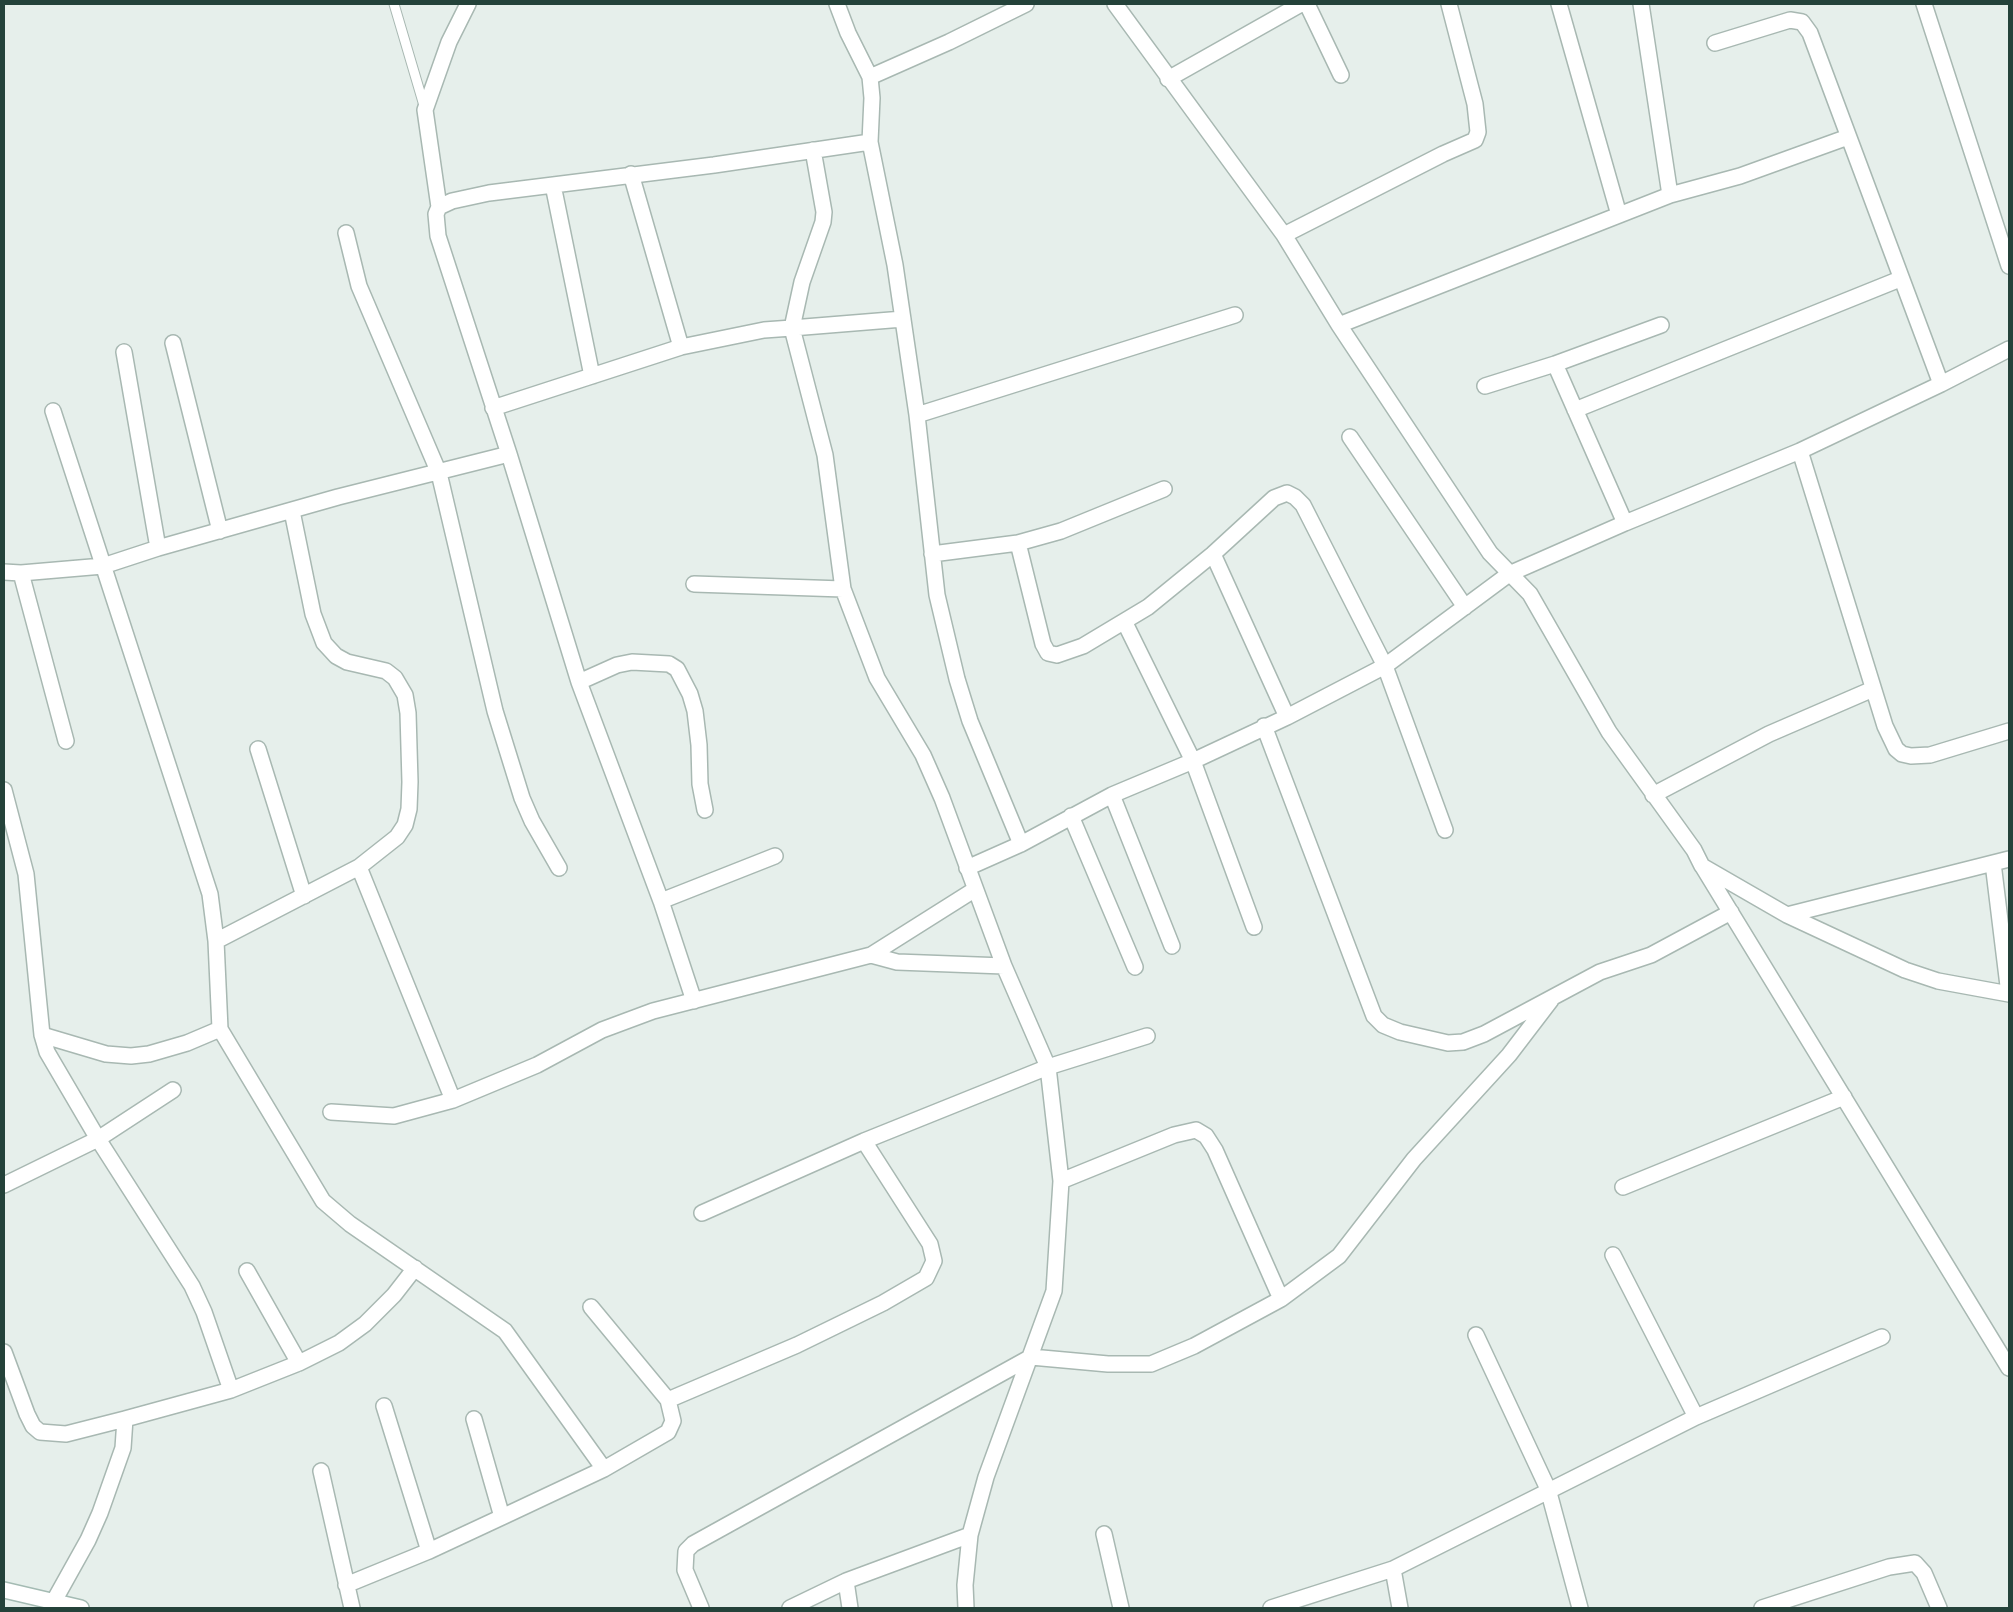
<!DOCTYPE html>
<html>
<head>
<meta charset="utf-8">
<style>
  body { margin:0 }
  #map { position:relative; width:2013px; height:1612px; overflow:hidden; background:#e6efeb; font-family:"Golos Text",sans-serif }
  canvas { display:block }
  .frame { position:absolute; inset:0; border:5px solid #24423a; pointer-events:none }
</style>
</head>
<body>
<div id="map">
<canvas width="2013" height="1612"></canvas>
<div class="frame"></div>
</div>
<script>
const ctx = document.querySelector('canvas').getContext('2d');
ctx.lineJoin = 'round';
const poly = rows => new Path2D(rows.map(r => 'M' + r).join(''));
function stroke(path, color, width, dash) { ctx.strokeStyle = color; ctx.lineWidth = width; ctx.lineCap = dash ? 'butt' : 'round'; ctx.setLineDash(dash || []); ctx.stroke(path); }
const lane = poly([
  [394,4,425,109]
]);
const street = poly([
  [837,4,848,33,870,77,949,42,1026,4],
  [1115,4,1284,235,1339,325,1490,553,1530,594,1609,732,1694,850,1702,866,1787,915,1905,970,1938,981,2009,994],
  [1307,4,1341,75],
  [1559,4,1619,215],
  [1641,4,1670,195],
  [1924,4,2009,266],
  [1715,43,1790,20,1802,22,1810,33,1941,384],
  [1168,79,1301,4],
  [870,142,895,265,917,415,937,595,957,679,970,721,1021,844],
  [813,150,824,212,823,222,802,282,792,328,903,319],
  [631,174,681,347],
  [553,185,592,376],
  [439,207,425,110,449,42,468,4],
  [346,233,359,286,439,473,495,711,522,798,532,821,559,868],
  [1284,235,1443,154,1475,140,1478,132,1475,104,1449,4],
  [1339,325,1670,195,1740,176,1848,137],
  [173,343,220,531],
  [124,352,158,548],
  [1555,364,1625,523],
  [1485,386,1555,364,1661,325],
  [493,408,681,347,764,330,792,328,825,455,843,589,877,678,923,755,942,798,1004,966,1048,1067,1061,1181,1054,1291,986,1477,970,1535,965,1585,966,1608],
  [1575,410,1900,279],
  [53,411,210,894,216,941,220,1029,323,1201,350,1224,505,1331,604,1469],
  [917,415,1235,315],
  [1350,437,1465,607],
  [1800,451,1885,726,1896,749,1902,754,1911,756,1930,755,2009,731],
  [1018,543,1043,644,1048,653,1057,655,1083,646,1148,607,1213,554,1274,498,1287,493,1295,497,1303,505,1385,666,1445,830],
  [932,554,1018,543,1061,531,1164,489],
  [1213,554,1287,717],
  [4,572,21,573,103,566,158,548,338,497,509,454],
  [21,573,66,741],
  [694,584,843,589],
  [1125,623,1193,761,1254,927],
  [579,682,617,665,632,662,669,664,677,669,690,694,695,711,699,745,700,784,705,810],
  [1264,726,1374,1016,1383,1025,1400,1032,1448,1043,1463,1042,1484,1034,1600,972,1651,955,1731,912],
  [258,749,304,896],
  [4,790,26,874,42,1035,47,1052,98,1139,192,1286,204,1312,231,1390],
  [1112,795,1172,946],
  [1653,795,1769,734,1873,689],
  [1071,816,1135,967],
  [1993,863,2009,994],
  [359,867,453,1100],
  [1703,867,2009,1368],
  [967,868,1021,844,1112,795,1193,761,1287,717,1385,666,1509,574,1625,523,1800,451,1941,384,2009,349],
  [661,901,775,856],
  [1787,915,2009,859],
  [216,941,359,867,397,837,405,825,409,809,410,782,408,713,405,695,395,678,386,671,347,662,336,656,324,643,313,614,292,511],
  [871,955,897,962,1004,966],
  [694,1001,661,901,579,682,509,454,438,236,436,214,439,207,452,201,489,193,714,165,870,142,872,98,870,77],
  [42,1035,106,1054,131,1056,149,1054,187,1043,220,1029],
  [331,1112,394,1116,453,1100,537,1065,602,1030,653,1011,871,955,974,890],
  [1061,1181,1174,1135,1196,1130,1206,1136,1215,1150,1281,1299],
  [4,1185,98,1139,173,1090],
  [1623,1187,1844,1097],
  [702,1213,864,1141,1048,1067,1147,1036],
  [1613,1255,1696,1417],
  [247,1271,299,1363],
  [1476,1335,1548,1489,1580,1608],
  [4,1352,27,1414,33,1426,40,1432,66,1434,125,1419],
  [668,1400,797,1345,883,1303,926,1278,934,1261,930,1244,864,1141],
  [474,1419,502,1517,604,1469,668,1432,673,1421,668,1400,591,1307],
  [321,1471,352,1608],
  [1104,1534,1121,1608],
  [429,1551,502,1517],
  [1393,1569,1400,1608],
  [846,1581,850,1608],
  [346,1585,429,1551,384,1406],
  [54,1601,88,1540,100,1513,123,1448,125,1419,231,1390,299,1363,339,1343,365,1324,394,1295,415,1268],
  [701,1608,685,1570,686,1551,693,1544,1031,1357,1108,1364,1151,1364,1194,1346,1281,1299,1339,1256,1414,1159,1509,1055,1551,1000],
  [790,1608,846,1581,970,1535],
  [1271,1608,1393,1569,1696,1417,1882,1337],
  [1762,1608,1889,1567,1915,1563,1924,1573,1939,1608]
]);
const secondary = poly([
  [4,1590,81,1608]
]);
stroke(lane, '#a8b8b2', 11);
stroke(street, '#a8b8b2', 18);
stroke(secondary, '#a4bbb3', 18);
stroke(lane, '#fff', 9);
stroke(street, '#fff', 15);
stroke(secondary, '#fff', 15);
</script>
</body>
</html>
